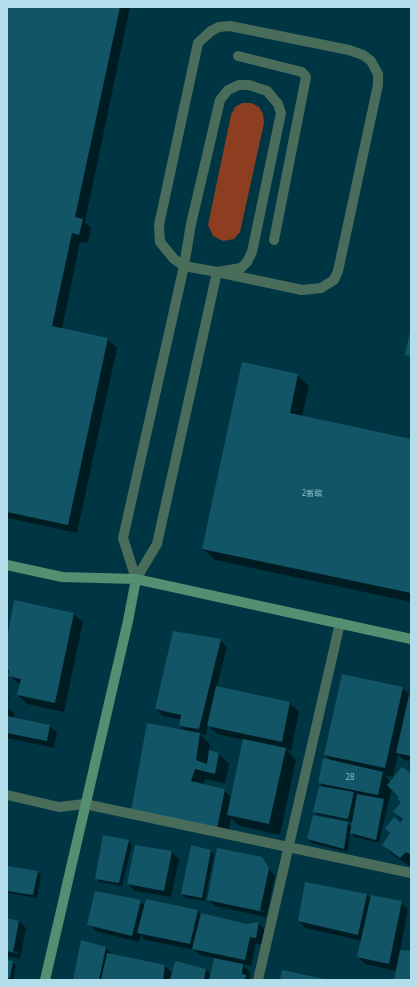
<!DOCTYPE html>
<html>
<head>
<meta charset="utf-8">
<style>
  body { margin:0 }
  #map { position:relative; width:418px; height:987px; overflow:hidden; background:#003643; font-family:"Noto Sans",sans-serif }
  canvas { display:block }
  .frame { position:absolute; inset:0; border:8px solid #b4ddeb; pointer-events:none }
</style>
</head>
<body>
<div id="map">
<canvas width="418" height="987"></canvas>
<div class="frame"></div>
</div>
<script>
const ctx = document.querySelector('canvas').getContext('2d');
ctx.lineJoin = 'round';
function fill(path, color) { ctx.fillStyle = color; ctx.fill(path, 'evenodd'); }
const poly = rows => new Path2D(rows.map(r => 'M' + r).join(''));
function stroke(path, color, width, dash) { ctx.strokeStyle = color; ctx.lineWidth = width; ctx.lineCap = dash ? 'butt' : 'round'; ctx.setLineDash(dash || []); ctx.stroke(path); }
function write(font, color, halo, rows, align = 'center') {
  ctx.font = font + ' "Noto Sans","Noto Sans JP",sans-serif'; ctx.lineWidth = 4; ctx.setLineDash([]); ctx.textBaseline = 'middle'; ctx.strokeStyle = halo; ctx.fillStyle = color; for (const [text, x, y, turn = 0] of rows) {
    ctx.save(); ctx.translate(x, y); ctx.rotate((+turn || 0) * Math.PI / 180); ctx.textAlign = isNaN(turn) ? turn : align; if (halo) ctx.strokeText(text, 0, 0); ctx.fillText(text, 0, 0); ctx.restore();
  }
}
const forest = poly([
  [242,103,251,103,259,107,263,114,264,123,240,232,234,239,223,241,213,236,208,225,231,115,235,107]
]);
const shadow = poly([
  [7,7,130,7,85,222,91,228,88,243,80,242,62,329,108,339,117,348,77,533,7,518],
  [297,375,309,386,302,417,411,440,411,602,215,560,203,549],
  [74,614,83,622,64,712,27,704,18,695,20,685,7,673,7,644],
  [220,640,227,647,217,687,290,703,299,712,291,751,286,749,296,760,280,835,239,826,231,818,227,838,142,820,186,732,180,726,181,720,163,716,156,709],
  [208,726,217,734,244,740,232,798,224,790,203,785,205,779,225,783,229,764,219,754,209,751,210,744,200,734,206,735],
  [403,688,411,696,411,761,404,760,398,755,393,777,384,775,391,782,411,775,411,864,410,866,392,854,383,845,403,821,394,812,402,803,400,797,392,788,379,843,355,837,350,832,348,852,311,843,308,839,348,823,352,828,353,822,318,815,314,811,324,788,319,782,332,762,325,755],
  [7,695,9,697,7,707,15,714,14,719,50,726,57,733,54,748,7,738],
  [129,841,132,845,122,886,100,882,96,878],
  [136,846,172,852,179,859,171,897,135,891,128,884],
  [210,851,214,854,205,901,186,898,182,894],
  [261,858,275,876,266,917,215,906,209,900],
  [215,900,265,911,264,912,215,902],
  [7,867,38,872,41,876,37,898,7,893],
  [367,895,371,899,401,902,408,909,400,951,411,952,411,980,395,980,397,971,365,964,358,957,362,941,305,928,299,921],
  [140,901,145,906,198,911,201,915,247,925,259,923,265,930,262,945,256,943,251,966,242,964,250,972,250,980,74,980,81,941,106,948,113,955,165,966,172,973,206,970,211,975,215,958,200,955,195,950,145,940,141,935,139,942,95,931,89,924],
  [7,919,19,921,26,928,20,959,7,956,7,952,18,954,18,952,7,950],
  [7,961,13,962,16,966,13,980,7,980]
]);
const building = poly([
  [7,7,120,7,75,217,83,219,79,235,72,233,52,326,108,338,68,525,7,512],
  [410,332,411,332,411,356,405,355],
  [242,362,298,374,290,413,411,439,411,593,202,549],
  [14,600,74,613,55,703,17,695,21,679,8,676,9,670,7,670,7,639],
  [173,631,221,639,199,729,179,726,181,715,155,709],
  [342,674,403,687,385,768,324,755],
  [216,686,290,702,282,742,207,726],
  [409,695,411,695,411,756,396,753],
  [7,716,50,725,47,741,7,733],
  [147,723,200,733,196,760,207,764,209,750,219,753,215,774,195,769,191,781,225,789,217,829,131,811],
  [243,739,286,748,269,824,227,815],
  [323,758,383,772,378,795,318,783],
  [402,767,411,773,411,855,406,852,400,858,382,845,390,833,385,828,387,826,394,817,401,823,403,819,393,812,401,802,397,799,399,797,387,785],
  [319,786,354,792,348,819,313,812],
  [357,794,384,799,376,840,350,833],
  [313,815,348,822,344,849,307,839],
  [103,835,129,840,119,883,95,879],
  [135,845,172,851,164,891,127,884],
  [191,845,211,850,202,898,181,894],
  [217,848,262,857,269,868,260,911,207,900],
  [7,866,38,871,33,895,7,891],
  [305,882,367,894,358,935,298,921],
  [95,891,141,900,132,936,87,925],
  [371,895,402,901,389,964,357,957],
  [146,899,198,910,190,944,137,933],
  [201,913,247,924,259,922,256,938,250,937,245,960,192,949],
  [7,918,19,921,13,952,7,951],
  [81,940,106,947,99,980,73,980],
  [400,950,411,951,411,980,394,980],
  [107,953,165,965,163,980,101,980],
  [214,958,243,964,242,974,246,975,245,980,209,980],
  [7,960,13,961,10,978,7,978],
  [175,961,206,969,204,980,170,980],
  [282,970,324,979,324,980,280,980]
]);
const street = poly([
  [230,26,349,50,363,55,371,61,378,74,378,85,338,271,334,280,321,288,302,290,217,272,157,544,136,579,123,538,184,266,174,259,160,242,159,225,198,43,211,31,219,27,230,26],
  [238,56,302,72,306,77,274,240],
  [239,85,249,85,267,91,278,104,281,113,252,252,247,262,241,268,217,272,184,266,191,224,220,100,228,90,239,85],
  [7,795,59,807,85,804,411,873],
  [258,980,340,623]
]);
const secondary = poly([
  [7,565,62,577,136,579,411,639],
  [45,980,128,621,136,579]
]);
const numberNames = [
  ["2番館",312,494],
  ["28",350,778]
];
fill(forest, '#8d3e20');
fill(shadow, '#0007');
fill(building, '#125567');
stroke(street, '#496d5a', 10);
stroke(secondary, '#548f71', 10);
write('8px', '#8cbbca', null, numberNames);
</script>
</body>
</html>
